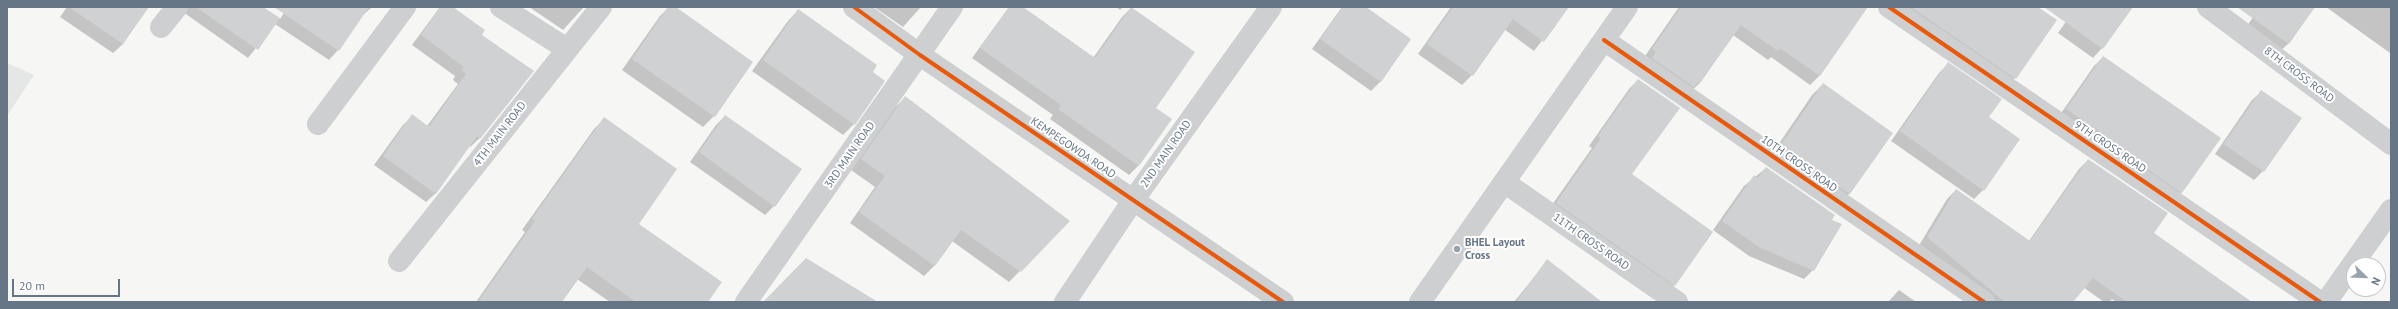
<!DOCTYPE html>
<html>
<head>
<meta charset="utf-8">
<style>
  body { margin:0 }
  #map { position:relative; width:2398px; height:309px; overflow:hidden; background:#f6f6f5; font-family:"PT Sans",sans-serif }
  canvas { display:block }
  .frame { position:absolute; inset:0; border:8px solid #667586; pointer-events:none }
  .north { position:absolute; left:2346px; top:257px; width:40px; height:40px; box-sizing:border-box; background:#fff; border:1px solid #c2c8cf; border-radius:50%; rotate:113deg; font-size:11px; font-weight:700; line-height:16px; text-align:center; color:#667586 }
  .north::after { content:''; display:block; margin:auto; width:14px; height:18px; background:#98a2ad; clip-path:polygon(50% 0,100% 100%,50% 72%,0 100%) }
  .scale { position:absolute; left:12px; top:279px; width:108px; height:18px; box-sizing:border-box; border:2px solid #667586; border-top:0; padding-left:5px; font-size:12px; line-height:14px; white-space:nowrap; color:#667586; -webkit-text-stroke:3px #fff; paint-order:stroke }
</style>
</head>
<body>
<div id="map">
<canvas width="2398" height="309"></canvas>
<div class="frame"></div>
<div class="north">N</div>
<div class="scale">20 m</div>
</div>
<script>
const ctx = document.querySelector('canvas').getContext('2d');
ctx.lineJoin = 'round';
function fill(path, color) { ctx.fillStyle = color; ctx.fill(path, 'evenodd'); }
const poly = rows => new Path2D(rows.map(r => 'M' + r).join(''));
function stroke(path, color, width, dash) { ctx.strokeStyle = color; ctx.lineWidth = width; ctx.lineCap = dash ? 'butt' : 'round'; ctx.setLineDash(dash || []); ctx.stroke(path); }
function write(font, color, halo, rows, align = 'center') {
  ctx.font = font + ' "PT Sans",sans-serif'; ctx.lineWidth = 4; ctx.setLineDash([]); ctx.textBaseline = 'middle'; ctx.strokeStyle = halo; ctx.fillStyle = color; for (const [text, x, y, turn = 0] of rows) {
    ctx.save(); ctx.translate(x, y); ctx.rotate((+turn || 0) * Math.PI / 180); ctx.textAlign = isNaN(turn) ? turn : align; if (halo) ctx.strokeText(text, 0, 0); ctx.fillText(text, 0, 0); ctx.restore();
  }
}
const built = poly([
  [7,63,34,75,7,116]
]);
const shadow = poly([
  [67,7,147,7,123,44,113,53,60,17],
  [176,7,262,7,280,19,288,7,372,7,360,18,338,50,329,60,275,24,248,58],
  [440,7,451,7,480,35,480,138,470,147,469,146,436,193,426,202,374,165,403,125,412,116,427,126,458,84,453,80,455,76,412,45],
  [529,7,584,7,563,30],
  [669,7,674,7,714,116,703,127,622,70,660,16],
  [874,7,921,7,903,27],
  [1009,7,1021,7,1093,58,1122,17,1131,8,1154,108,1170,119,1138,166,1129,175,1050,119,1053,115,972,58],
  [1117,7,1123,7,1120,10],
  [1342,7,1365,7,1410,39,1380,82,1371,91,1312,49],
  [1451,7,1568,7,1534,51,1504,29,1472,75,1462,85,1418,54],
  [1679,7,1867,7,1820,75,1810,85,1771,57,1768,60,1733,35,1700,83,1690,92,1643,59],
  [1886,7,2037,7,2015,78,2006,87],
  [2076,7,2131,7,2102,48,2093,58,2058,33],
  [2260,7,2314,7,2289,43,2279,52,2245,29],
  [2326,7,2391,7,2391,52,2390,53],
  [798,10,871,72,854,124,843,135,752,71,788,21],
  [2103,57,2182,192,2172,201,2057,119,2094,66],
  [1948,64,1988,117,1983,190,1974,199,1891,141,1939,73],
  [1638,80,1631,175,1674,285,1665,294,1547,212,1592,148,1589,146,1629,89],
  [1823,84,1892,133,1849,194,1838,205,1770,157,1812,95],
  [2262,91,2263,171,2254,180,2215,154,2252,100],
  [905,98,1068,222,1009,282,952,241,935,265,924,276,850,223,875,187,851,170,894,108],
  [725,116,774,206,765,215,690,162,716,125],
  [604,119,637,224,707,302,610,302,577,279,561,302,476,302,525,232,522,230,594,129],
  [2088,160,2153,234,2249,302,2116,302,2112,299,2109,302,2104,302,2083,287,2071,302,1985,302,1918,247,1947,199,1956,190,2029,241,2079,169],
  [1766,168,1831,220,1813,270,1804,279,1749,256,1713,230,1744,186],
  [1547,261,1600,302,1514,302],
  [1899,290,1916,302,1888,302]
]);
const building = poly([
  [69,7,149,7,123,44],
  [196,7,263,7,280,18,258,50],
  [274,7,369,7,339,51],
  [440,7,453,7,485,30,482,35,534,71,480,139,477,136,436,194,383,156,412,114,429,127,466,74,462,70,464,67,421,35],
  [668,7,676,7,753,62,715,117,632,59],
  [1009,7,1023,7,1095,58,1131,7,1195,52,1156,108,1172,119,1139,166,1058,109,1061,105,980,48],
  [1343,7,1366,7,1411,39,1381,82,1320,39],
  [1453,7,1569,7,1544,42,1513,19,1473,76,1427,44],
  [1681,7,1868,7,1820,76,1780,48,1778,51,1741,25,1700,83,1698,82,1694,87,1652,58,1656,52,1652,49],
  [1911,7,2038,7,2057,20,2016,79],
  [2044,7,2133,7,2103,49],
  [2237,7,2315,7,2289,44],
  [798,9,877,65,873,72,885,81,855,125,763,60],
  [2103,56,2221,138,2182,193,2103,138,2105,135,2066,109],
  [1948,62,2002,99,1989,117,2020,139,1984,191,1900,131],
  [1638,79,1680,108,1632,174,1713,232,1675,286,1556,203,1601,138,1598,136],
  [1823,83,1893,133,1850,194,1780,146],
  [2261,90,2302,118,2264,172,2224,144],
  [905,96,1070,221,1021,272,961,230,935,266,859,212,885,176,861,159],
  [725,115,802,169,775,207,699,152],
  [604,117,677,169,639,224,722,282,708,302,636,302,587,267,562,302,478,302,535,221,532,219],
  [2088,159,2168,213,2154,233,2252,302,2127,302,2093,278,2073,302,2005,302,1927,237,1956,189,2030,241],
  [1766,167,1835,215,1832,220,1842,224,1814,271,1759,247,1722,221,1754,175,1758,178],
  [806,258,878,302,763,302],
  [1547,259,1602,302,1516,302]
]);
const minor = poly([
  [501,7,567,49],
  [854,7,920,55,1283,302],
  [1889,7,2320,302],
  [2208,7,2391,144],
  [161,27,177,7],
  [1604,40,1984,302],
  [318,124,405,7],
  [1504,182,1677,302],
  [399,261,601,7],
  [746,302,952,7],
  [1065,302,1134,199,1271,7],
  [1420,302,1627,7],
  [2326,302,2391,210]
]);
const cycleway = poly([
  [854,7,920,55,1283,302],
  [1889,7,2320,302],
  [1604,40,1984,302]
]);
const markers = [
  [1457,249,4,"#98a2ad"]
];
const streetNames = [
  ["8TH CROSS ROAD",2299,75,37],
  ["4TH MAIN ROAD",500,134,-52],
  ["9TH CROSS ROAD",2110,147,34],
  ["KEMPEGOWDA ROAD",1073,148,34],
  ["2ND MAIN ROAD",1166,154,-55],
  ["3RD MAIN ROAD",850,155,-55],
  ["10TH CROSS ROAD",1799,164,35],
  ["11TH CROSS ROAD",1591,242,35]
];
const poiNames = [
  ["BHEL Layout",1465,243],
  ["Cross",1465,256]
];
fill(built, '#e5e6e6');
fill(shadow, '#0003');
fill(building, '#d0d1d2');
stroke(minor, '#cecfd0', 22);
stroke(cycleway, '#e8590c', 4);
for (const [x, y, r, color] of markers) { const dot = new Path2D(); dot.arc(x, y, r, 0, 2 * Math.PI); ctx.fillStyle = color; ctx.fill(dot); stroke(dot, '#fff', 1.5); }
write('11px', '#667586', '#fff', streetNames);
write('bold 11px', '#667586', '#fff', poiNames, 'left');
</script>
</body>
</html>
